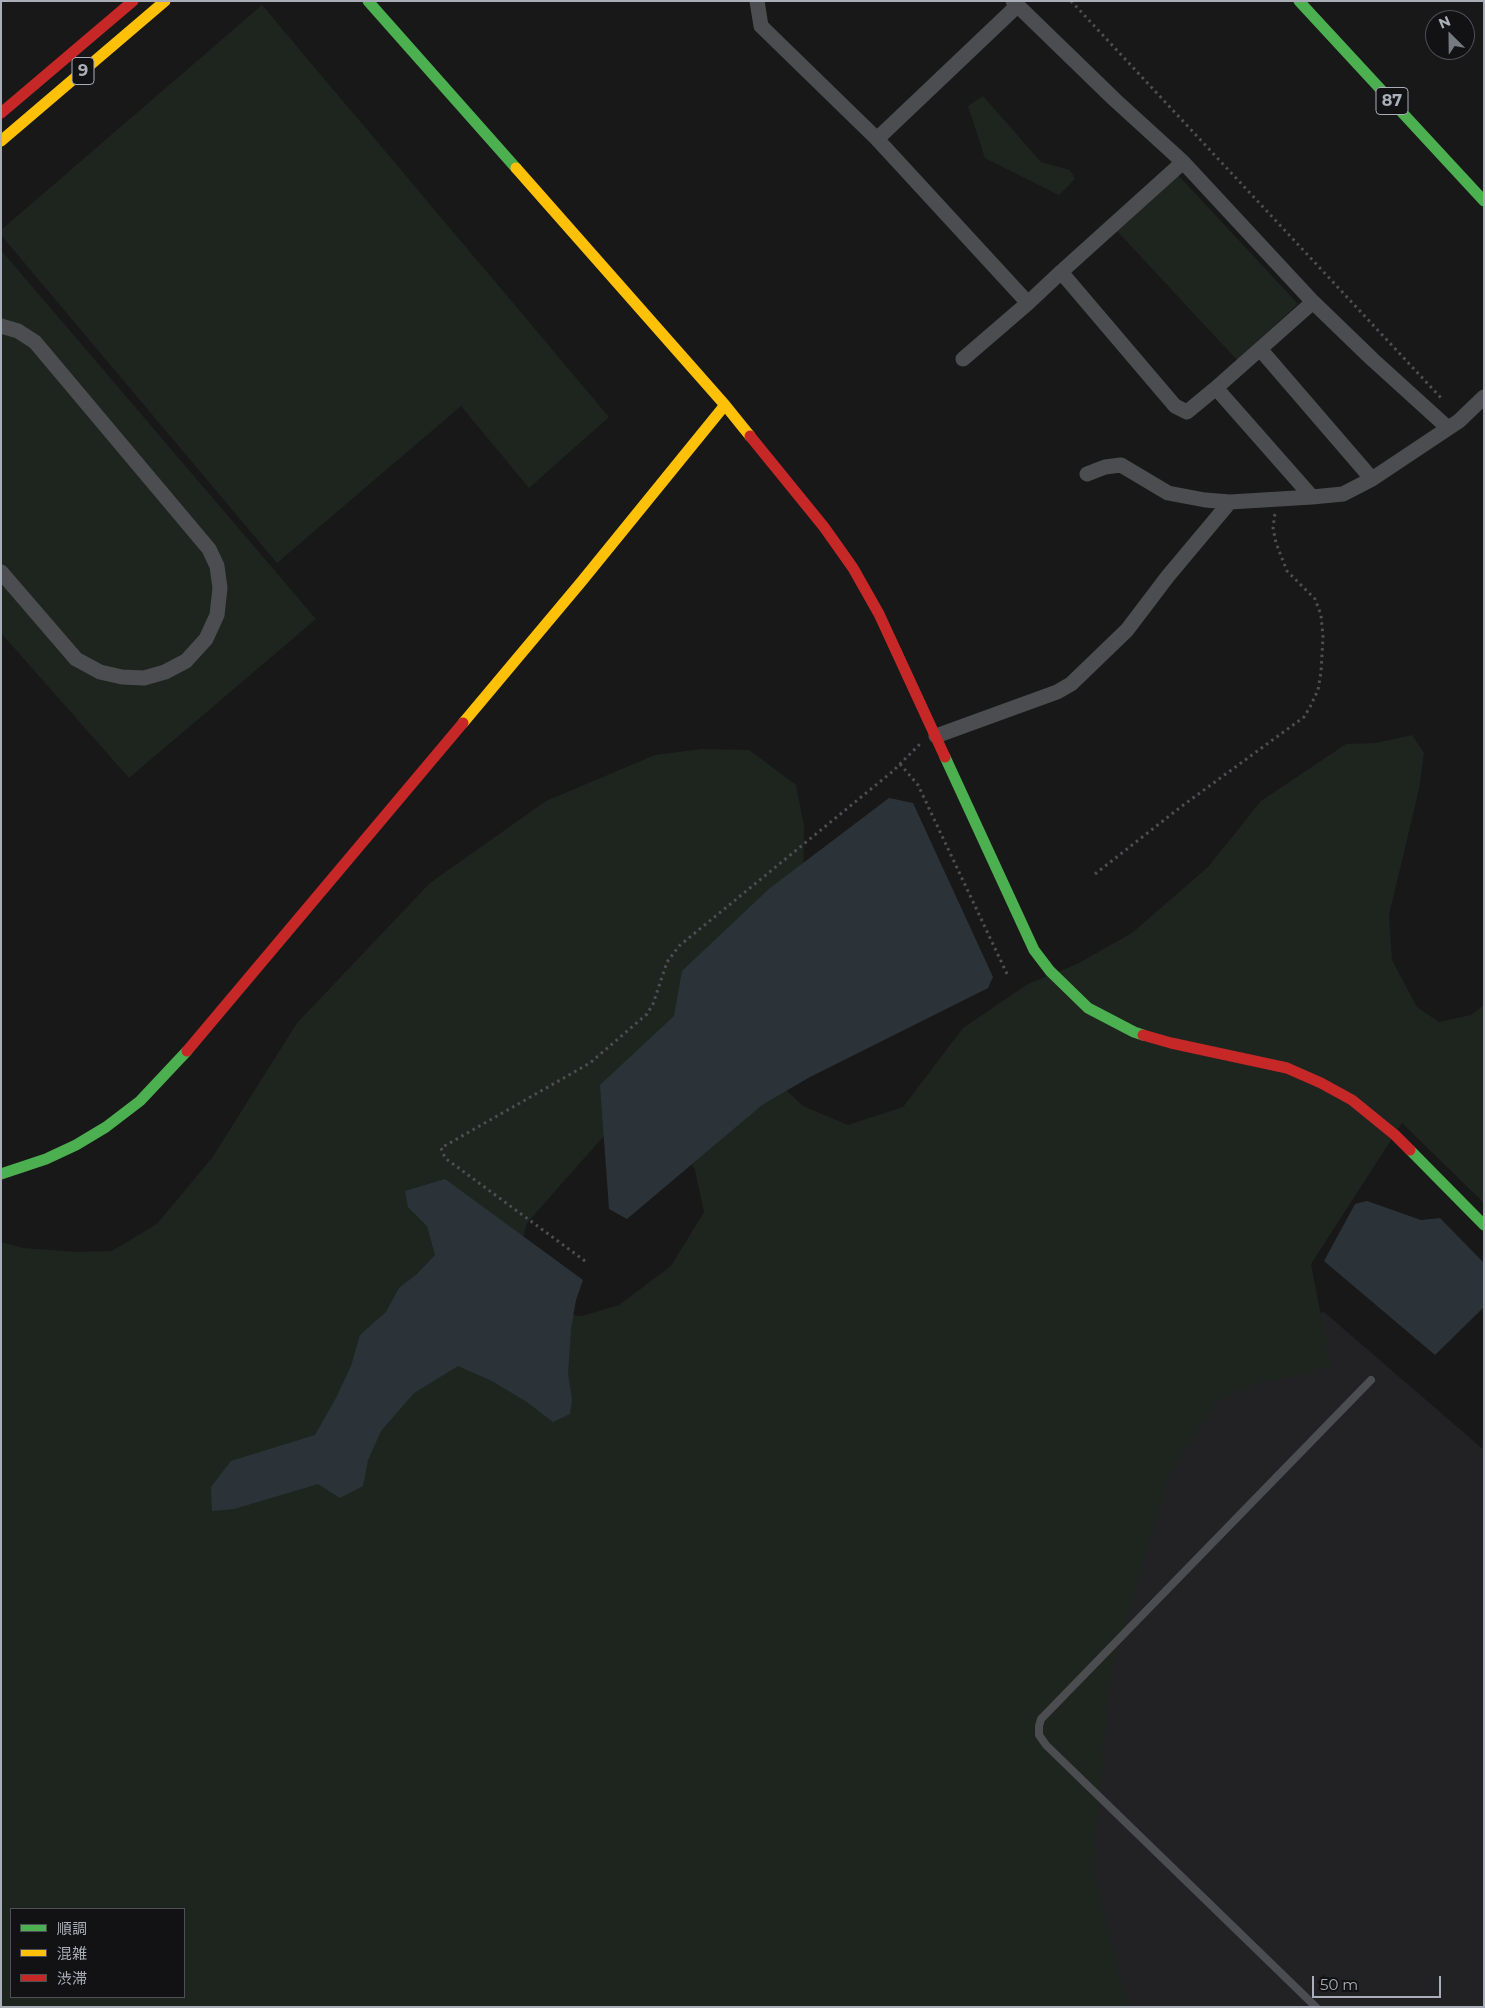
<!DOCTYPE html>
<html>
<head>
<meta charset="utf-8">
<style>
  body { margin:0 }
  #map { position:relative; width:1485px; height:2008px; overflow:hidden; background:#181818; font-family:Montserrat,"Noto Sans JP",sans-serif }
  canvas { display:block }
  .frame { position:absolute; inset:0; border:2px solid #a9aeb8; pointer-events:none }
  .legend { position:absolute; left:10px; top:1908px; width:175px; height:90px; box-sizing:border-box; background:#121214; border:1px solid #4e5056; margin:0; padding:6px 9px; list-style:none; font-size:15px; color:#a9aeb8 }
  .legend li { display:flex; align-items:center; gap:10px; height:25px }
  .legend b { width:25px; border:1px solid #4e5056 }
  .north { position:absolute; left:1425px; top:10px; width:50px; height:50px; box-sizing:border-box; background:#121214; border:1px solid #4e5056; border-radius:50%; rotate:337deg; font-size:14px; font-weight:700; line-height:20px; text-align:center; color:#a9aeb8 }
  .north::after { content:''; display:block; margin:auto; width:18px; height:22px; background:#767a80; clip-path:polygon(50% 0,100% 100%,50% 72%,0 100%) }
  .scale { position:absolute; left:1312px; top:1976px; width:129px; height:22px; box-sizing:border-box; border:2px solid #a9aeb8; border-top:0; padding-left:6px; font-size:15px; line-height:18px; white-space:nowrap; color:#a9aeb8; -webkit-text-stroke:4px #121214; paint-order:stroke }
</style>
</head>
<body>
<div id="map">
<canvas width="1485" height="2008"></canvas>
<div class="frame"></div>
<ul class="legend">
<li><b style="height:6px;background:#4caf50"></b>順調</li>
<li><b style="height:6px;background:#ffc107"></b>混雑</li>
<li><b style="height:6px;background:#c62828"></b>渋滞</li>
</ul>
<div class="north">N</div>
<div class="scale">50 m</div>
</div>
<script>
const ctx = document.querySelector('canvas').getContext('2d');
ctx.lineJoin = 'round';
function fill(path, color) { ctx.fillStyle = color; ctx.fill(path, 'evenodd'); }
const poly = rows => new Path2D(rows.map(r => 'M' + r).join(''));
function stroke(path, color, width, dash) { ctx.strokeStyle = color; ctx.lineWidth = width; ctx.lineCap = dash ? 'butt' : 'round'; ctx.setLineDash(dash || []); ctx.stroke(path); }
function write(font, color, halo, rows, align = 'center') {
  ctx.font = font + ' Montserrat,sans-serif'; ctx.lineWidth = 5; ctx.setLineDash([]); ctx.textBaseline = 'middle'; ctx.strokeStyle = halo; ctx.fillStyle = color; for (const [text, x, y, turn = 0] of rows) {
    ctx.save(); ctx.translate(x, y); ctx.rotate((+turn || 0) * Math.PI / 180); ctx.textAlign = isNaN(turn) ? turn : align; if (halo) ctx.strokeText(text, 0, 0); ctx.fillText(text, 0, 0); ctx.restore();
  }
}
const built = poly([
  [1324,1312,1484,1450,1484,2007,1027,2007,1007,1500,1283,1324]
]);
const green = poly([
  [262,5,609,417,529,488,461,406,277,563,1,235,1,230],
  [983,96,1041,162,1070,170,1075,179,1059,195,985,158,968,106],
  [1178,175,1298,304,1237,360,1117,231],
  [1,250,316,619,129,778,1,633],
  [1412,735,1424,753,1419,789,1389,915,1392,960,1417,1007,1439,1022,1471,1015,1484,1005,1484,1203,1402,1123,1311,1264,1331,1367,1259,1384,1218,1400,1170,1474,1110,1676,1093,1866,1120,1976,1132,2007,1,2007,1,1242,23,1248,77,1252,112,1251,157,1224,212,1158,297,1023,430,883,546,801,655,755,702,749,749,750,796,785,804,826,803,894,769,1074,803,1106,848,1125,903,1107,963,1028,1028,984,1077,964,1132,933,1208,867,1261,801,1346,744,1376,743],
  [627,1132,682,1147,695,1170,704,1212,671,1266,619,1305,582,1316,560,1313,518,1256,527,1223,602,1138],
  [11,1909,184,1909,184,1997,11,1997]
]);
const water = poly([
  [889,798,913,803,993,977,988,988,810,1077,762,1105,627,1219,609,1209,600,1085,674,1016,682,971,770,888],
  [445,1179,583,1280,576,1300,571,1329,568,1374,572,1399,570,1414,553,1422,527,1402,492,1381,458,1366,414,1393,381,1431,368,1460,363,1486,340,1498,318,1484,234,1509,212,1511,211,1487,231,1461,315,1435,336,1398,351,1366,360,1335,386,1312,399,1288,417,1274,435,1255,427,1226,408,1207,405,1191],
  [1367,1201,1421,1220,1440,1218,1484,1263,1484,1307,1435,1355,1324,1261,1355,1204]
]);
const path = poly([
  [1071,1,1442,399],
  [900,764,918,785,1008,976],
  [1095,874,1182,806,1304,717,1310,707,1318,690,1321,672,1323,637,1321,615,1315,599,1287,571,1276,543,1273,528,1275,513],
  [585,1261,445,1158,441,1148,590,1063,647,1014,653,1004,667,962,679,946,893,771,920,744]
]);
const lane = poly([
  [1316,2007,1046,1745,1039,1735,1039,1726,1041,1719,1371,1380]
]);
const street = poly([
  [757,1,761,26,877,139,1028,303,1061,272,1175,406,1187,412,1216,388,1312,497,1343,494,1372,479,1459,421,1484,397],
  [1013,1,1115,100,1183,162,1313,302,1372,359,1448,428],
  [877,139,1017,6],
  [1061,272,1183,162],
  [1,326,18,331,35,342,209,549,217,566,220,588,217,615,206,639,186,661,165,672,144,678,122,677,100,672,76,659,1,572],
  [1260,349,1372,479],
  [963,359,1028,303],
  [1216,388,1313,302],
  [1087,474,1105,467,1121,465,1168,493,1205,500,1230,502],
  [936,736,1057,692,1071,684,1127,630,1168,576,1230,502,1312,497]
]);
const fast = poly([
  [368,1,516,168],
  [1299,1,1484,201],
  [945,757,1034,950,1050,971,1088,1008,1134,1032,1143,1035],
  [1410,1150,1484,1225],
  [1,1174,46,1159,76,1145,106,1127,140,1101,187,1051]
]);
const slow = poly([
  [1,141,165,1],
  [516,168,725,405,750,436],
  [463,723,582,581,725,405]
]);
const jam = poly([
  [1,113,133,1],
  [750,436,824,527,853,568,879,614,945,757],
  [1143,1035,1171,1043,1287,1068,1321,1083,1352,1100,1395,1135,1410,1150],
  [187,1051,463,723]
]);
const shields = [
  [83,71,22],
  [1392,101,32]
];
const shieldNames = [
  ["9",83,71],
  ["87",1392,101]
];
fill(built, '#222224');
fill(green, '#1e251f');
fill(water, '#2b3339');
stroke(path, '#4e4f52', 3, [2.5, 4]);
stroke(lane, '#4c4d51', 8);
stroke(street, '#4c4d51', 15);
stroke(fast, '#4caf50', 11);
stroke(slow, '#ffc107', 11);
stroke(jam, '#c62828', 11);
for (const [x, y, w] of shields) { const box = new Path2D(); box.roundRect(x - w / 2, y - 13.5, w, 27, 4); ctx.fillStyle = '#121214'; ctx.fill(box); stroke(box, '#a9aeb8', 1); }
write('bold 16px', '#a9aeb8', null, shieldNames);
</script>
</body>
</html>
